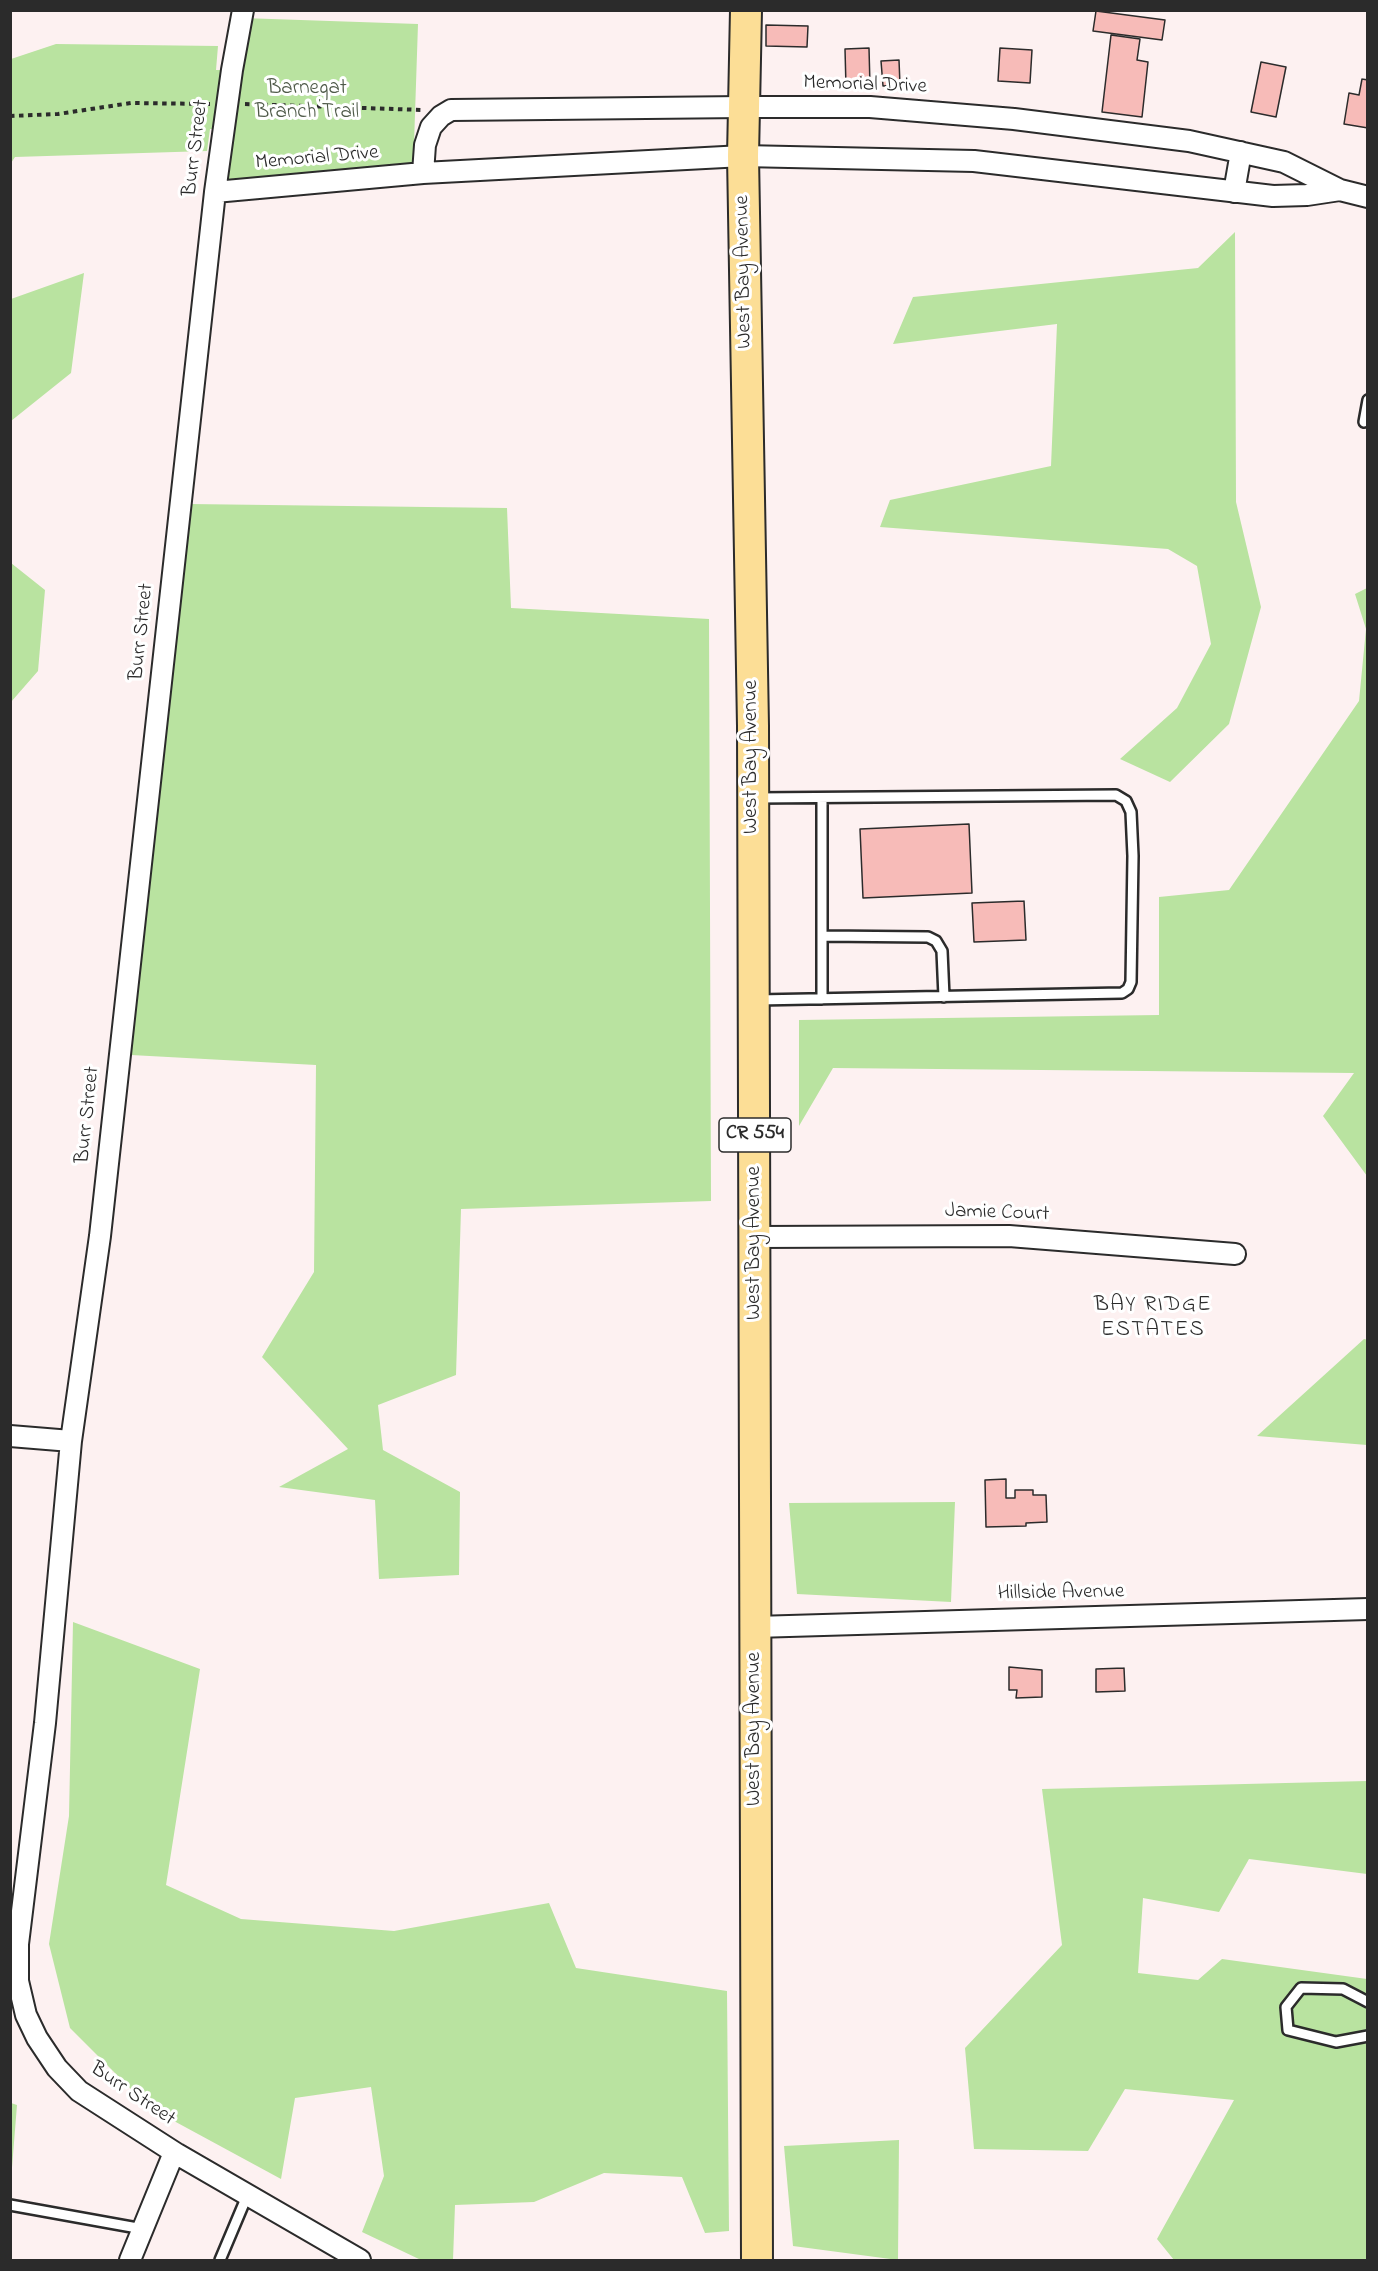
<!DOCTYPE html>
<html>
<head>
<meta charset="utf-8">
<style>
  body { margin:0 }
  #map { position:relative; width:1378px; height:2271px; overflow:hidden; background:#fdf1f1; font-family:"Indie Flower",sans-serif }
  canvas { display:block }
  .frame { position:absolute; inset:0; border:12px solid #2b2b2b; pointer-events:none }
</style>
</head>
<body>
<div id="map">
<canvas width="1378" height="2271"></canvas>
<div class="frame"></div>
</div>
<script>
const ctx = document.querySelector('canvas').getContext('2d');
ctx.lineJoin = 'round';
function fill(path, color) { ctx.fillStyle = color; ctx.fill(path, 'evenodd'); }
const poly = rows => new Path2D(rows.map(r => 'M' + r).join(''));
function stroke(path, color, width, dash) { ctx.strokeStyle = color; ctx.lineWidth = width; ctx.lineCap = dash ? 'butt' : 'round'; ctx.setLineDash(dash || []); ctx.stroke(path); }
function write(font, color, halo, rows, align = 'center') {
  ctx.font = font + ' "Indie Flower",sans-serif'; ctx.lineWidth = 6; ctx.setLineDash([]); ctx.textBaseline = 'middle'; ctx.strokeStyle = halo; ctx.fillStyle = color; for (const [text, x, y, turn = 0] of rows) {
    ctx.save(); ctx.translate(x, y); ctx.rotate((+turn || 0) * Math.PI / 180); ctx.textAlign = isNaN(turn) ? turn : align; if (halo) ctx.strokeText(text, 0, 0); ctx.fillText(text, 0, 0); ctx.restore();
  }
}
const green = poly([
  [242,18,418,24,413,174,215,192,223,129,210,129,207,151,15,157,11,163,11,59,56,44,218,46,216,70,231,70],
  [1235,232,1236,502,1261,607,1229,724,1170,782,1120,759,1177,708,1211,644,1197,566,1168,549,880,527,890,500,1051,466,1057,324,893,344,913,297,1198,268],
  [84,273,71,373,11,421,11,299],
  [189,504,507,508,511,608,709,619,711,1201,461,1209,456,1375,378,1405,383,1450,460,1492,459,1575,379,1579,375,1500,279,1487,348,1449,262,1357,314,1272,316,1065,131,1055],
  [11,563,45,590,38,671,11,702],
  [1367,588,1367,1176,1323,1116,1354,1073,833,1068,799,1126,799,1020,1159,1015,1159,897,1229,890,1359,701,1366,629,1355,594],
  [1364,1339,1368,1340,1367,1445,1257,1436],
  [955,1502,951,1602,797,1594,789,1503],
  [73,1622,200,1669,166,1885,241,1919,394,1931,549,1903,576,1968,727,1991,729,2231,705,2233,682,2177,604,2173,534,2202,455,2205,453,2260,421,2260,362,2232,384,2176,371,2087,295,2098,281,2179,150,2108,70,2028,49,1944,69,1816],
  [1367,1781,1367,1874,1249,1859,1219,1912,1143,1898,1138,1973,1198,1980,1222,1959,1367,1979,1367,2260,1174,2260,1157,2239,1234,2100,1125,2089,1088,2151,974,2149,965,2048,1062,1945,1042,1789],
  [11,2103,17,2105,11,2180],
  [899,2140,898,2260,793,2246,784,2146]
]);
const building = poly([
  [1096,11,1165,20,1162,40,1093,31,1096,11],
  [766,25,808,26,807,47,766,46,766,25],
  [1111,35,1140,39,1137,60,1148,62,1142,117,1102,112,1111,35],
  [869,48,870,86,846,87,845,49,869,48],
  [1000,48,1032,50,1030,83,998,81,1000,48],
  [899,60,900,85,883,86,881,61,899,60],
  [1261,62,1286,67,1276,117,1251,112,1261,62],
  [1362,79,1368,80,1368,128,1344,124,1349,93,1359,95,1362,79],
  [969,824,972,893,863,898,860,829,969,824],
  [1024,901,1026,940,974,942,972,903,1024,901],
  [1006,1479,1006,1498,1015,1498,1015,1490,1033,1490,1033,1495,1046,1495,1047,1522,1026,1523,1026,1526,986,1527,985,1480,1006,1479],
  [1009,1667,1042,1670,1042,1697,1016,1698,1017,1690,1009,1690,1009,1667],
  [1124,1668,1125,1691,1096,1692,1096,1669,1124,1668]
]);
const path = poly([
  [245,104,423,110],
  [10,116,58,114,131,103,210,104]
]);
const service = poly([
  [1364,422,1368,400],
  [756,798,1116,795,1126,801,1131,812,1133,856,1131,982,1128,989,1122,993,757,1000],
  [822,798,822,999],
  [822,936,928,937,936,941,942,951,944,997],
  [1368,2002,1343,1989,1301,1988,1286,2007,1288,2030,1336,2042,1368,2036],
  [10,2205,143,2229],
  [220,2260,247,2196]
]);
const minor = poly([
  [243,10,232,70,215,192,100,1236,71,1441,45,1723,18,1944,18,1981,26,2015,37,2038,57,2068,79,2091,177,2154,360,2260],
  [744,107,870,107,1014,119,1189,141,1284,162,1340,190,1307,195,1273,196,974,161,743,156,423,173,425,145,431,127,441,116,451,110,744,107],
  [1340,190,1368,197],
  [215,192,423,173],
  [1234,192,1241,152],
  [756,1237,1009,1236,1235,1254],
  [10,1436,71,1441],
  [755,1627,1368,1609],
  [130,2260,173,2155,177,2154]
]);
const primary = poly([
  [746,10,743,156,753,726,757,2260]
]);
const shields = [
  [755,1135,72]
];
const shieldNames = [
  ["CR 554",755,1135]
];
const streetNames = [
  ["Memorial Drive",865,86,2],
  ["Burr Street",197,148,-83],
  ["Memorial Drive",317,159,-5],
  ["West Bay Avenue",745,272,-91],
  ["Burr Street",143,632,-84],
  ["West Bay Avenue",753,757,-90],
  ["Burr Street",89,1115,-84],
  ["Jamie Court",997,1214,2],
  ["West Bay Avenue",756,1243,-90],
  ["Hillside Avenue",1061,1594,-1],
  ["West Bay Avenue",756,1729,-90],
  ["Burr Street",132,2095,34]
];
const parkNames = [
  ["Barnegat",307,90],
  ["Branch Trail",307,114]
];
const neighbourhoodNames = [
  ["BAY RIDGE",1153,1306],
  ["ESTATES",1153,1331]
];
fill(green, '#b9e3a0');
fill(building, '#f7bbb8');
stroke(building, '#2b2b2b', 1.5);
stroke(service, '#2b2b2b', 14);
stroke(minor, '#2b2b2b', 24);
stroke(primary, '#2b2b2b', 34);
stroke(path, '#2b2b2b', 4, [4.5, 4.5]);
stroke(service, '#fff', 9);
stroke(minor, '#fff', 20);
stroke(primary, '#fcde96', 30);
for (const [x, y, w] of shields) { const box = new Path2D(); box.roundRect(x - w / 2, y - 17, w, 34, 4.5); ctx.fillStyle = '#fff'; ctx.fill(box); stroke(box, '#2b2b2b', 1.5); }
write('bold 20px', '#2b2b2b', null, shieldNames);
write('21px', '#2b2b2b', '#fff', streetNames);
write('21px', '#4e5948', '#fff', parkNames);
ctx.letterSpacing = '1.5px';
write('22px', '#2b2b2b', '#fff', neighbourhoodNames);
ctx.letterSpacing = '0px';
</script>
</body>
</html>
